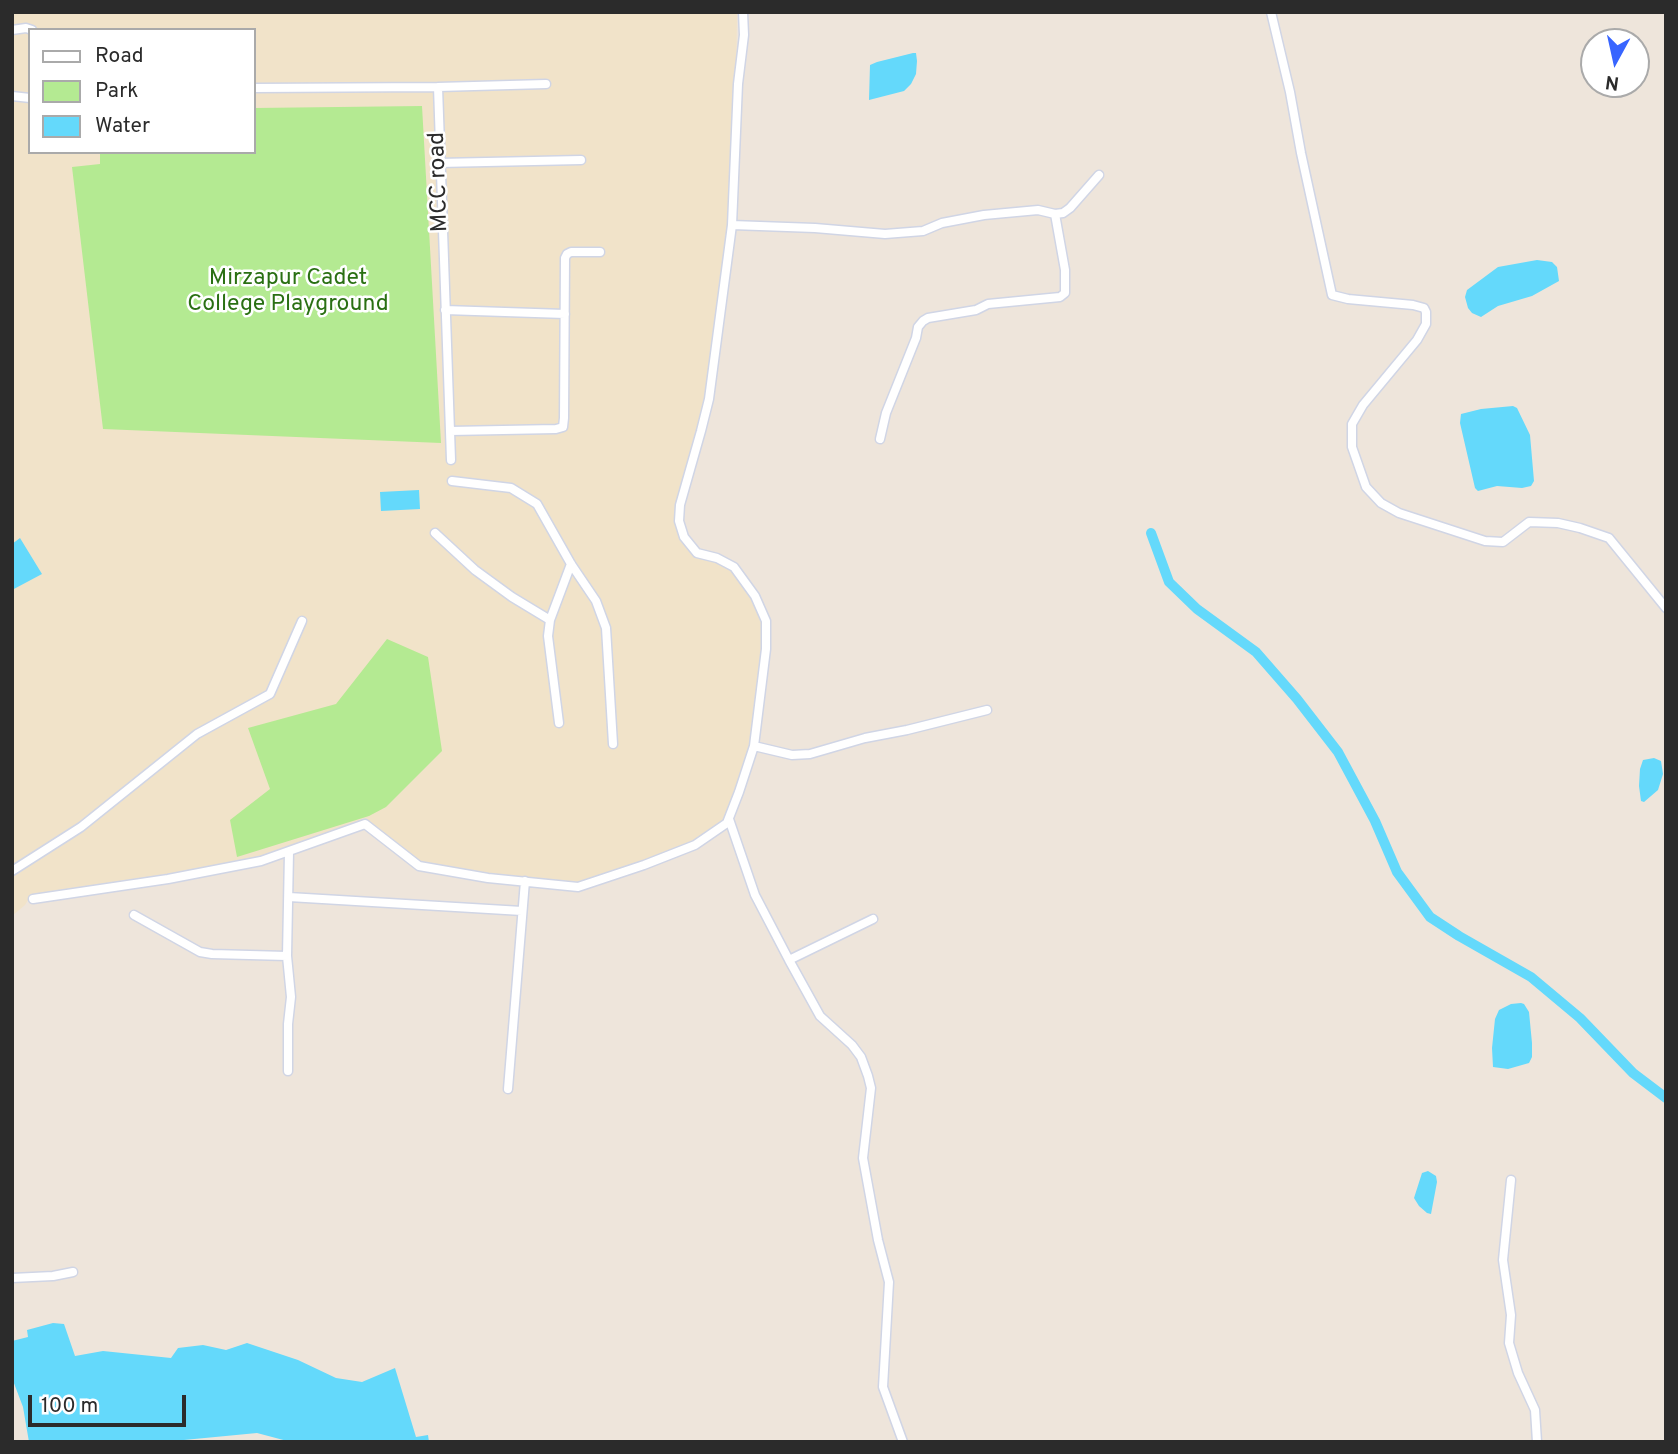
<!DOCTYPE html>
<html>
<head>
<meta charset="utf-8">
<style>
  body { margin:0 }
  #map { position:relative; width:1678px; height:1454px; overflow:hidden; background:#eee5db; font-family:Overpass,sans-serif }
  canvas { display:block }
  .frame { position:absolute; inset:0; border:14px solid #2b2b2b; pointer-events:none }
  .legend { position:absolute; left:28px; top:28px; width:228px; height:126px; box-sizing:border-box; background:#fff; border:2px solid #aaa; margin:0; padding:9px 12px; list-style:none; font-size:21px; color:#2b2b2b }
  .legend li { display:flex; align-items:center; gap:14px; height:35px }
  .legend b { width:35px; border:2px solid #aaa }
  .north { position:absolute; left:1580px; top:28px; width:70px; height:70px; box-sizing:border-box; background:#fff; border:2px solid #aaa; border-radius:50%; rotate:188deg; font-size:19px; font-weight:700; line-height:28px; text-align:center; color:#2b2b2b }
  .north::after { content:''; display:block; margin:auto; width:24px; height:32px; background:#3865ff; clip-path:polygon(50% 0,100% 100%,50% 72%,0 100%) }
  .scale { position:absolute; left:28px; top:1395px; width:158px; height:32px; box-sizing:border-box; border:4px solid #2b2b2b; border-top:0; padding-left:9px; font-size:21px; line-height:24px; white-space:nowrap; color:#2b2b2b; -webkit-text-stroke:5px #fff; paint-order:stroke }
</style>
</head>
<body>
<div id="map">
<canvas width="1678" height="1454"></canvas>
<div class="frame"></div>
<ul class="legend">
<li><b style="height:9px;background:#fff"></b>Road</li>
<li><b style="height:19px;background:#b4ea92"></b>Park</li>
<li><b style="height:19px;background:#64d9fb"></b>Water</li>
</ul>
<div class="north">N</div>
<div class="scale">100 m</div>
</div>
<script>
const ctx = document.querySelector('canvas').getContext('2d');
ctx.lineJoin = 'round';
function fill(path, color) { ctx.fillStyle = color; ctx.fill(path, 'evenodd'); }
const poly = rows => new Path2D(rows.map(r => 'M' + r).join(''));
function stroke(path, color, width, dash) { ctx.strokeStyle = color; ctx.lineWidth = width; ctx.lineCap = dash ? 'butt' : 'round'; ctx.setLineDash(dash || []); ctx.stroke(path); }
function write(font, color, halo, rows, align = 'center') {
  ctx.font = font + ' Overpass,sans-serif'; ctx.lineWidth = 5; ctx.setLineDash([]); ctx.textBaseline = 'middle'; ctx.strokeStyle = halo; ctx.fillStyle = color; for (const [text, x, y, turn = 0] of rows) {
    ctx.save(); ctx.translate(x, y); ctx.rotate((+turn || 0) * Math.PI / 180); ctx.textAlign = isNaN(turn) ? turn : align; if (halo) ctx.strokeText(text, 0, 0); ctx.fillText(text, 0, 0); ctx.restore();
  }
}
const education = poly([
  [12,12,737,12,736,90,730,202,705,398,677,520,697,553,733,568,765,621,754,741,726,823,695,844,578,884,489,876,420,864,364,822,262,859,168,876,30,897,25,905,12,916],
  [30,30,254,30,254,152,30,152]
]);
const green = poly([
  [422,106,441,443,103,429,72,167,100,164,100,154,134,152,254,152,254,108],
  [387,639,428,657,442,751,386,807,369,816,237,857,230,820,270,789,248,728,336,704]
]);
const water = poly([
  [913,53,916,53,917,61,916,74,911,84,904,91,869,100,870,65,877,62],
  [1537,260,1552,262,1557,267,1559,281,1532,296,1498,306,1481,317,1472,313,1468,308,1465,297,1467,290,1498,267],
  [1513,406,1517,408,1530,435,1534,481,1531,486,1522,488,1497,486,1478,491,1475,488,1460,423,1461,414,1481,409],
  [419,490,420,509,381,511,380,492],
  [20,538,42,574,12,590,12,544],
  [1654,758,1661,761,1663,774,1658,790,1644,802,1641,801,1639,786,1640,769,1643,760],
  [1521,1003,1524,1004,1529,1012,1532,1043,1532,1057,1529,1063,1508,1069,1493,1067,1492,1048,1495,1019,1499,1010,1511,1004],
  [1428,1171,1436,1176,1437,1182,1431,1214,1427,1213,1419,1206,1414,1198,1422,1173],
  [53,1323,64,1324,75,1356,103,1351,171,1358,178,1348,203,1345,226,1350,247,1343,298,1360,336,1378,362,1382,395,1368,416,1437,428,1435,429,1442,291,1442,257,1433,163,1442,29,1442,23,1407,12,1378,12,1341,28,1337,27,1330]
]);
const canal = poly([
  [1151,533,1169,582,1197,609,1256,652,1297,699,1338,752,1375,821,1397,872,1430,917,1459,936,1531,977,1580,1018,1633,1073,1666,1098]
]);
const street = poly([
  [1271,12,1290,92,1301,153,1332,295,1348,299,1413,305,1424,308,1426,312,1426,324,1417,340,1363,405,1352,424,1352,447,1366,487,1381,503,1399,513,1485,541,1503,542,1529,522,1558,523,1580,528,1609,538,1666,608],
  [12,30,26,28,32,30],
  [438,87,546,84],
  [254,88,438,87,451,460],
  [12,96,30,98],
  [439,163,581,160],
  [732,225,815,228,885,234,923,231,942,223,984,215,1038,210,1055,214,1063,213,1070,208,1099,175],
  [445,310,565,314],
  [450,431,556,429,563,427,564,418,565,258,567,254,571,252,600,252],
  [880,439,886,413,916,338,918,327,923,321,928,318,976,310,988,304,1060,297,1065,293,1065,270,1055,214],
  [452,481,511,488,537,504,571,564,596,601,606,628,613,744],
  [435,533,475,570,512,597,550,620],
  [559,723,548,636,550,620,571,564],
  [754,746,792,755,810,754,865,738,907,730,987,710],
  [729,819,755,895,789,960,820,1016,852,1045,861,1057,868,1076,871,1088,863,1158,878,1240,889,1282,883,1387,903,1442],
  [12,871,81,827,197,734,270,694,302,621],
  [289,897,522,911],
  [33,899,168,879,261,861,365,824,419,866,488,878,578,887,644,865,695,845,727,823,739,792,754,746,766,649,766,621,755,596,734,567,717,558,697,553,684,537,679,521,680,505,701,431,709,399,732,225,738,84,744,35,743,12],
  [134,915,200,952,212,954,287,956],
  [789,960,873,919],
  [288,1071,288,1024,291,997,287,956,289,852],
  [508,1089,525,881],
  [1511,1180,1503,1260,1511,1315,1509,1343,1518,1373,1535,1410,1537,1442],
  [12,1278,53,1276,73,1272]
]);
const streetNames = [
  ["MCC road",440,182,-92]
];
const parkNames = [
  ["Mirzapur Cadet",288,279],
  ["College Playground",288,305]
];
fill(education, '#f1e3c9');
fill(green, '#b4ea92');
fill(water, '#64d9fb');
stroke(canal, '#64d9fb', 10);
stroke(street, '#d0d5e5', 11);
stroke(street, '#fff', 8);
write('23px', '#2b2b2b', '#fff', streetNames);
write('23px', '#2a7013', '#fff', parkNames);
</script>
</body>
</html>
